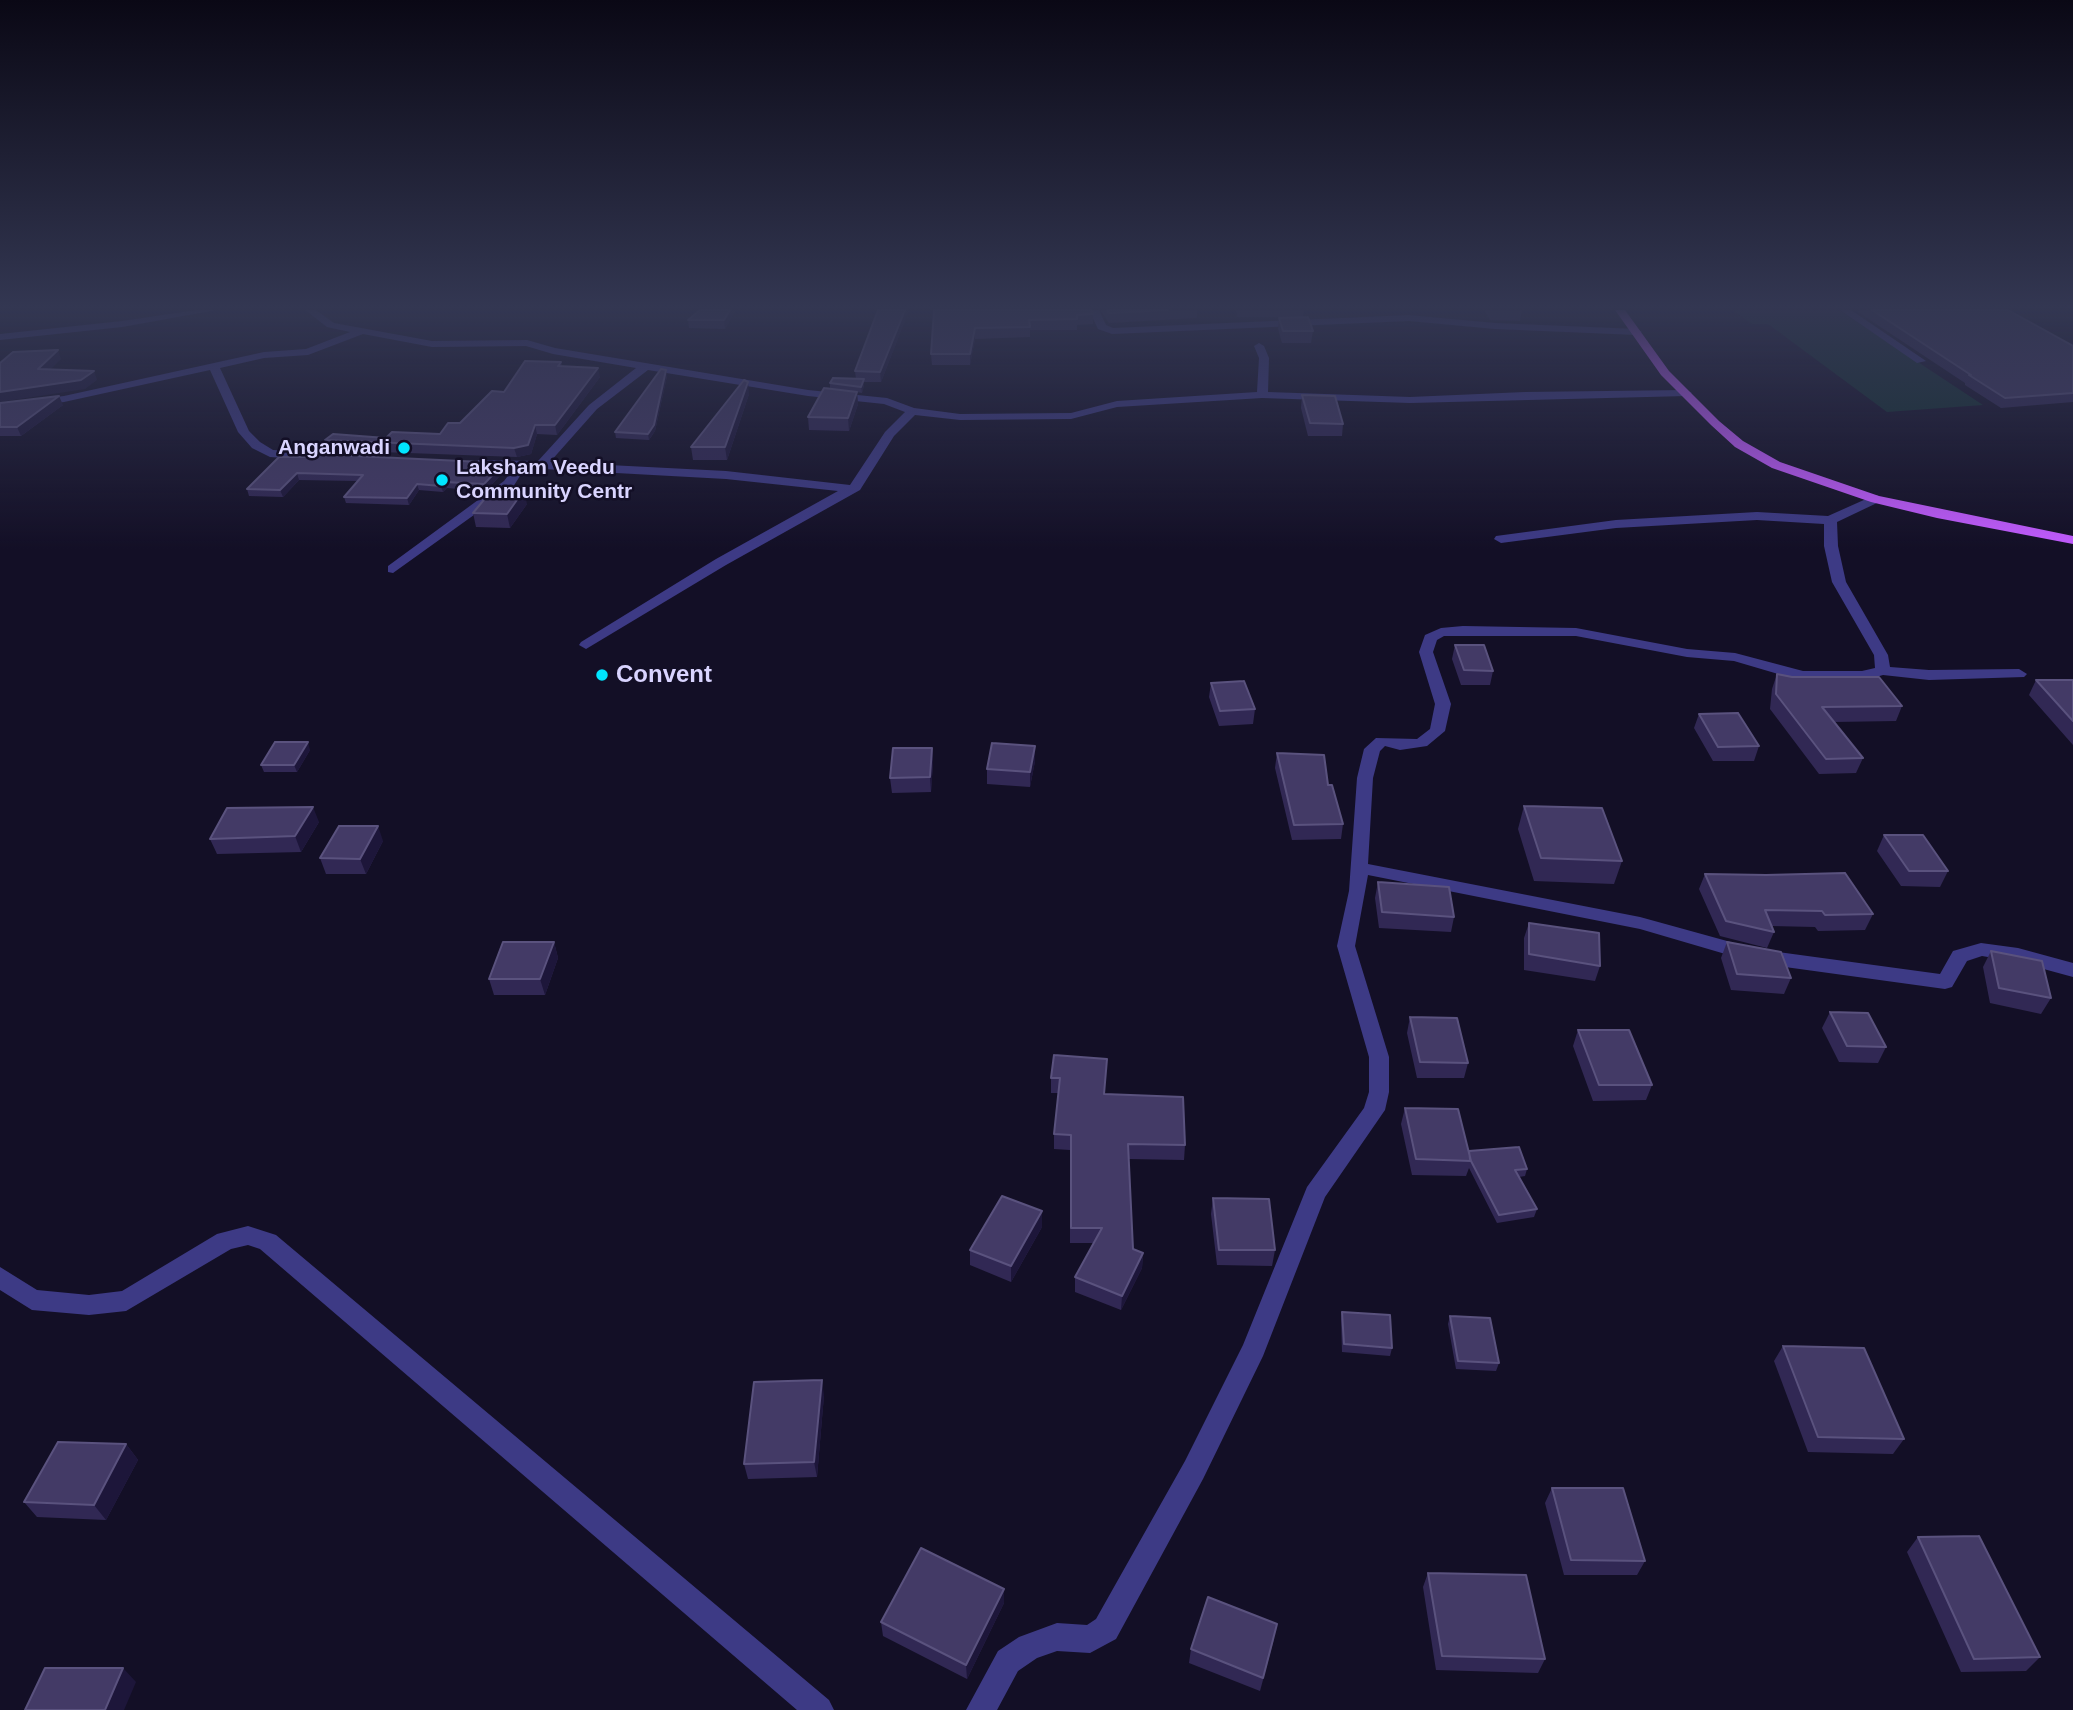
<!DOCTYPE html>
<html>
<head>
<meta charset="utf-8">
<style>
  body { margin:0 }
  canvas { display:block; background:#130f26 }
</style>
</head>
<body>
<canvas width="2073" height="1710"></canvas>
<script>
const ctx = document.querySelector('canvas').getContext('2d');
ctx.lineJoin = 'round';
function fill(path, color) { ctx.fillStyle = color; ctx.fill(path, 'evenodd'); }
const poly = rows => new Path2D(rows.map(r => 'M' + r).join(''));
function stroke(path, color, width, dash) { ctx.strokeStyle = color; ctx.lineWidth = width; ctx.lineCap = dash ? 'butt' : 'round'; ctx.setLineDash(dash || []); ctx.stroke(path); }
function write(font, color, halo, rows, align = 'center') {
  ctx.font = font + ' Helvetica,sans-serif'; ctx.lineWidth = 5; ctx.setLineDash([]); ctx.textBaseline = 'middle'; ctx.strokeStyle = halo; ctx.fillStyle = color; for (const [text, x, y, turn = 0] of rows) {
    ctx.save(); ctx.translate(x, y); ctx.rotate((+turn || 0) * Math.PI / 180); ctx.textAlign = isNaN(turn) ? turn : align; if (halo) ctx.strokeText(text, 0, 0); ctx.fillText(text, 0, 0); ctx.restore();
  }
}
const green = poly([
  [1732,310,1839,310,1983,405,1887,412,1768,324,1752,324]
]);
const minor = poly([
  [196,310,217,310,122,327,0,340,0,334,122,321,196,310],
  [305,310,316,310,334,323,432,341,527,340,555,348,808,390,887,398,914,408,960,414,1071,413,1117,401,1257,392,1259,358,1254,346,1259,343,1264,346,1269,358,1268,392,1410,397,1525,392,1686,390,1692,393,1686,396,1410,403,1262,398,1117,407,1071,419,960,420,915,415,894,436,860,490,726,565,586,649,579,645,581,642,716,559,838,491,726,479,525,468,513,487,393,573,388,572,388,566,504,481,514,468,482,467,478,466,478,460,538,461,589,405,636,368,553,354,526,346,432,347,363,334,308,355,264,358,220,368,249,431,260,442,273,450,336,454,338,457,332,461,270,457,252,448,238,432,210,370,64,402,0,410,0,404,64,396,264,352,306,349,350,332,327,327,305,310],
  [648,370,808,396,884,404,905,412,885,432,850,485,726,471,550,462,597,409,648,370],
  [1089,310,1099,310,1106,325,1113,328,1409,315,1495,323,1637,329,1642,332,1637,335,1495,329,1409,321,1112,334,1098,329,1089,310],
  [1840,310,1851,310,1926,361,1917,363,1840,310],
  [1875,495,1879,496,1879,502,1837,522,1838,546,1846,582,1888,655,1890,667,1929,670,2019,669,2027,674,2024,677,1929,680,1883,675,1862,681,1802,681,1734,661,1687,657,1576,636,1444,636,1437,640,1433,652,1451,704,1445,731,1427,746,1400,750,1385,746,1380,751,1373,778,1368,864,1640,917,1756,949,1940,974,1953,951,1981,943,2018,948,2073,963,2073,977,2018,962,1982,956,1967,961,1952,987,1945,989,1756,963,1640,929,1368,875,1355,946,1389,1057,1389,1092,1385,1110,1325,1197,1263,1356,1203,1479,1116,1639,1090,1653,1057,1651,1037,1658,1018,1671,997,1710,966,1710,998,1651,1019,1637,1057,1623,1087,1625,1096,1619,1185,1461,1243,1345,1307,1187,1364,1108,1369,1092,1369,1057,1337,946,1349,891,1357,778,1364,749,1376,738,1417,739,1430,729,1435,704,1419,652,1425,635,1441,628,1463,626,1576,628,1687,649,1735,653,1803,671,1862,671,1875,668,1874,655,1832,582,1824,546,1824,524,1757,520,1616,528,1501,543,1494,539,1496,536,1616,520,1757,512,1828,516,1875,495],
  [248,1226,276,1235,829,1700,834,1710,797,1710,260,1249,248,1245,231,1249,126,1311,89,1315,32,1310,0,1290,0,1267,37,1290,89,1295,122,1291,217,1234,248,1226]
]);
const major = poly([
  [1615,310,1625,310,1669,371,1719,421,1743,441,1780,462,1879,496,2073,536,2073,544,1937,518,1871,502,1772,468,1735,447,1711,425,1661,375,1615,310]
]);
const wall = poly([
  [736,310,725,329,689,328,688,320],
  [878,310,909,310,881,382,864,382,864,385,862,393,857,392,858,404,849,431,809,430,808,417,830,389,830,383,856,379,855,371],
  [934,310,1093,314,1093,324,1077,325,1077,330,1030,330,1030,337,975,339,970,365,932,365,931,354],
  [1100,310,1197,310,1197,318,1109,323],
  [1236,310,1304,310,1303,317,1313,331,1311,343,1282,343,1278,329,1279,318,1297,317,1237,317],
  [1484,310,1522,310,1520,321,1490,320],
  [1859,310,2008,310,2073,346,2073,402,2001,408,1965,385,1965,383,1858,312],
  [561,362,562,366,600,377,557,435,537,434,531,454,517,457,328,450,325,440,386,438,440,434,460,423,504,392],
  [667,376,655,431,649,440,616,438,615,432],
  [749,394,727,460,693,460,691,447],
  [1302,395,1343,424,1342,436,1308,436,1301,408],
  [0,403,63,405,21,436,0,436],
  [279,457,506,469,486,491,447,488,443,492,419,490,409,505,346,503,344,497,357,481,299,480,283,497,249,496,247,489],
  [527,504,510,528,476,527,473,513],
  [1455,645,1493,671,1490,685,1461,685,1452,659],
  [1777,674,1902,706,1896,721,1833,722,1863,758,1856,773,1819,774,1770,709,1772,689],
  [2036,680,2073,680,2073,745,2029,695],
  [1211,683,1255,709,1253,724,1219,726,1209,697],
  [1699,714,1759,746,1754,761,1713,761,1694,728],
  [932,748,933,762,931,792,892,793,890,778],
  [310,750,297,772,264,772,261,765],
  [1277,753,1328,785,1343,824,1341,839,1292,840,1275,768],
  [1035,761,1030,787,987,784,987,769],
  [1524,806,1622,861,1614,884,1534,881,1518,829],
  [319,822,301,852,217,854,210,839],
  [1884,835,1948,871,1940,887,1901,886,1877,851],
  [383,841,366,874,326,874,320,858],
  [1705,874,1873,914,1865,930,1818,931,1815,927,1771,926,1774,932,1767,948,1720,936,1699,889],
  [1378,882,1454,917,1451,932,1379,928,1375,898],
  [1529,923,1600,966,1595,981,1524,970,1524,938],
  [554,942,558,958,545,995,494,995,489,979],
  [1727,942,1791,978,1784,994,1731,990,1721,958],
  [1991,951,2051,998,2041,1014,1990,1003,1983,967],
  [1830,1012,1886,1047,1878,1063,1839,1062,1822,1028],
  [1410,1017,1468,1063,1464,1078,1417,1078,1407,1033],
  [1578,1030,1652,1085,1646,1100,1593,1101,1573,1046],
  [1106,1074,1104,1094,1185,1145,1184,1160,1129,1159,1133,1249,1143,1253,1142,1268,1121,1310,1075,1292,1075,1277,1094,1243,1070,1243,1070,1150,1054,1149,1054,1134,1058,1093,1051,1093,1051,1078],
  [1405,1108,1469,1151,1527,1169,1525,1176,1519,1177,1537,1209,1534,1217,1497,1223,1469,1168,1466,1176,1412,1175,1401,1124],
  [1213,1198,1275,1250,1272,1266,1217,1265,1211,1214],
  [1042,1227,1011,1282,970,1265,970,1250],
  [1342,1312,1392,1348,1390,1356,1342,1352,1341,1319],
  [1450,1316,1499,1363,1496,1371,1456,1369,1448,1324],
  [1783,1346,1904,1439,1893,1454,1808,1452,1774,1361],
  [824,1395,817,1477,748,1479,744,1464],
  [126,1444,138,1460,106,1520,37,1517,24,1502],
  [1552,1488,1645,1561,1637,1575,1564,1575,1545,1503],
  [1918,1537,2040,1657,2026,1671,1961,1672,1907,1552],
  [1428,1573,1545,1659,1538,1673,1436,1670,1423,1587],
  [1004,1589,1004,1603,967,1679,883,1636,881,1622],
  [1274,1639,1260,1691,1189,1663,1191,1649]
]);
const shadedWall = poly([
  [730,310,736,310,725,329,724,320],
  [905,310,909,310,881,382,880,372],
  [975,328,975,339,970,365,970,354],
  [58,350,61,359,42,378,38,369],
  [598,368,600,377,557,435,555,425],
  [666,370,667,376,655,431,649,440,648,434],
  [94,371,97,380,85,389,0,402,0,392],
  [864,379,864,385,862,393,861,387],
  [748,382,749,394,727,460,725,447],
  [857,392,858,404,849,431,848,418],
  [59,396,63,405,21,436,17,427],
  [535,425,537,434,531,454,517,457,514,448],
  [504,463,506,469,486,491,484,484],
  [297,473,299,480,283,497,280,490],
  [445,482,447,488,443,492,441,486],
  [417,484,419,490,409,505,407,498],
  [524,490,527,504,510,528,507,514],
  [308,742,310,750,297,772,294,765],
  [1035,746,1035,761,1030,787,1030,772],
  [932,748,933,762,931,792,930,777],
  [313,807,319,822,301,852,295,836],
  [378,826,383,841,366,874,360,859],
  [554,942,558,958,545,995,540,979],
  [1042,1211,1042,1227,1011,1282,1011,1266],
  [1143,1253,1142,1268,1121,1310,1122,1296],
  [822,1380,824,1395,817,1477,814,1462],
  [126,1444,138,1460,106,1520,94,1505],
  [1004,1589,1004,1603,967,1679,966,1665],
  [123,1668,136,1682,124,1710,105,1710]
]);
const building = poly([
  [700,310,730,310,724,320,688,320,700,310],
  [878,310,905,310,880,372,855,371,878,310],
  [934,310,1091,310,1093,314,1077,315,1077,319,1029,320,1030,327,975,328,970,354,931,354,934,310],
  [1107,310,1168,310,1109,313,1107,310],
  [1872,310,2008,310,2073,346,2073,393,2005,398,1969,375,1971,375,1872,310],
  [1308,317,1313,331,1283,331,1279,318,1308,317],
  [58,350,38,369,94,371,81,380,0,392,0,363,13,352,58,350],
  [525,361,561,362,558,366,598,368,555,425,535,425,528,445,514,448,325,440,333,434,386,438,392,432,440,434,448,423,460,423,492,391,504,392,525,361],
  [661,369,666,370,654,425,648,434,615,432,661,369],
  [833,378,864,379,861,387,830,383,833,378],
  [744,380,748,382,725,447,691,447,744,380],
  [824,388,857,392,848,418,808,417,824,388],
  [1302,395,1335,396,1343,424,1310,423,1302,395],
  [59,396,17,427,0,427,0,403,59,396],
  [312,454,504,463,484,484,445,482,441,486,417,484,407,498,344,497,363,475,297,473,280,490,247,489,279,457,308,457,312,454],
  [492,490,524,490,507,514,473,513,492,490],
  [1455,645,1484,645,1493,671,1464,670,1455,645],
  [1777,674,1792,677,1879,677,1902,706,1822,707,1863,758,1826,759,1776,694,1777,674],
  [2036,680,2073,680,2073,721,2036,680],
  [1244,681,1255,709,1220,711,1211,683,1244,681],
  [1738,713,1759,746,1718,747,1699,714,1738,713],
  [275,742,308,742,294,765,261,765,275,742],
  [992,743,1035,746,1030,772,987,769,992,743],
  [893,748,932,748,930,777,890,778,893,748],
  [1277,753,1324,755,1328,785,1332,785,1343,824,1294,825,1277,753],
  [1524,806,1602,808,1622,861,1541,858,1524,806],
  [313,807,295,836,210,839,227,808,313,807],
  [339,826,378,826,360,859,320,858,339,826],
  [1884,835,1923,835,1948,871,1909,871,1884,835],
  [1845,873,1873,914,1825,915,1822,911,1765,910,1774,932,1726,921,1705,874,1766,875,1845,873],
  [1378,882,1449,887,1454,917,1382,912,1378,882],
  [1529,923,1599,933,1600,966,1529,954,1529,923],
  [503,942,554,942,540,979,489,979,503,942],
  [1727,942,1781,952,1791,978,1737,974,1727,942],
  [1991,951,2042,961,2051,998,1999,988,1991,951],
  [1830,1012,1868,1013,1886,1047,1847,1046,1830,1012],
  [1410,1017,1457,1018,1468,1063,1420,1062,1410,1017],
  [1578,1030,1629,1030,1652,1085,1599,1085,1578,1030],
  [1054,1055,1107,1059,1104,1094,1183,1097,1185,1145,1128,1144,1133,1249,1143,1253,1122,1296,1075,1277,1102,1228,1071,1228,1071,1135,1054,1134,1060,1078,1051,1078,1054,1055],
  [1405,1108,1458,1109,1471,1161,1416,1159,1405,1108],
  [1519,1147,1527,1169,1515,1170,1537,1209,1499,1215,1470,1159,1469,1151,1519,1147],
  [1002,1196,1042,1211,1011,1266,970,1250,1002,1196],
  [1213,1198,1269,1199,1275,1250,1219,1250,1213,1198],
  [1342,1312,1390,1315,1392,1348,1344,1344,1342,1312],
  [1450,1316,1490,1318,1499,1363,1458,1361,1450,1316],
  [1783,1346,1864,1348,1904,1439,1818,1437,1783,1346],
  [822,1380,814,1462,744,1464,754,1382,822,1380],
  [58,1442,126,1444,94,1505,24,1502,58,1442],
  [1552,1488,1623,1488,1645,1561,1571,1560,1552,1488],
  [1979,1536,2040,1657,1974,1659,1918,1537,1979,1536],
  [921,1548,1004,1589,966,1665,881,1622,921,1548],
  [1428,1573,1526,1575,1545,1659,1442,1656,1428,1573],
  [1208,1597,1277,1624,1263,1678,1191,1649,1208,1597],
  [45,1668,123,1668,105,1710,25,1710,45,1668]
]);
const markers = [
  [404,448,7,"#00e5ff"],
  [442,480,7,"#00e5ff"],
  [602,675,7,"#00e5ff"]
];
const farPoinames = [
  ["Anganwadi",390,448],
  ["Laksham Veedu",456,468,"left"],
  ["Community Centr",456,492,"left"]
];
const poiNames = [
  ["Convent",616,675]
];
fill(green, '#12302f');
fill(minor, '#3d3a85');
fill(major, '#c25bff');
fill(wall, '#312854');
fill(shadedWall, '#1d163a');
fill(building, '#433a66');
stroke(building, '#5a527e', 2);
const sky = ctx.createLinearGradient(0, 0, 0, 549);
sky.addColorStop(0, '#0a0815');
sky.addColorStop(0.56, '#333752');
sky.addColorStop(1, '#33375200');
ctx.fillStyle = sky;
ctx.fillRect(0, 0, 2073, 549);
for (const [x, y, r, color] of markers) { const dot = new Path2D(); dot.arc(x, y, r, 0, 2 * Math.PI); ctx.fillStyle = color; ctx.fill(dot); stroke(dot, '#130f26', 2.5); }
write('bold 21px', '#d9d4ff', '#130f26', farPoinames, 'right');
write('bold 24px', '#d9d4ff', '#130f26', poiNames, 'left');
</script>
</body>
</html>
